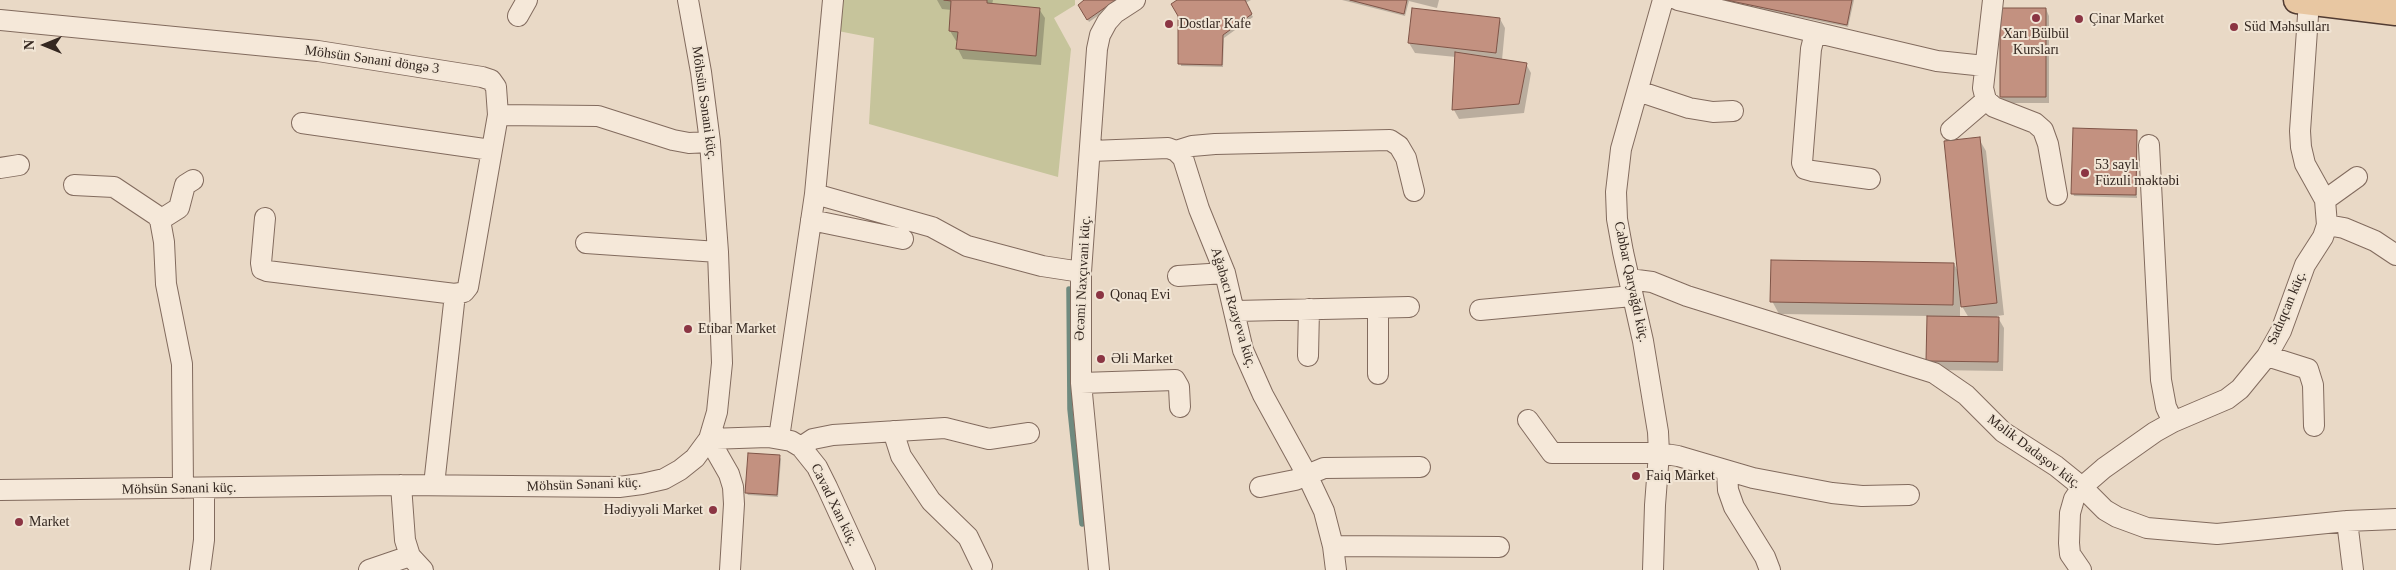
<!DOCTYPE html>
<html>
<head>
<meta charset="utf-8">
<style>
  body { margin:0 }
  #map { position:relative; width:2396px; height:570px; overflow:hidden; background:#e9d9c6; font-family:Georgia,serif }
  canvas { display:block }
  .north { position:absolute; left:20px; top:20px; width:50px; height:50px; -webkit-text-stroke:4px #f1e5d5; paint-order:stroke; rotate:270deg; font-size:14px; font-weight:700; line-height:20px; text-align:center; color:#342720 }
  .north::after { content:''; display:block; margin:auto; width:18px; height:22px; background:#342720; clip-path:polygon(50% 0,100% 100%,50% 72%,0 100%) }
</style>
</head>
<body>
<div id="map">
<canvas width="2396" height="570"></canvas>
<div class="north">N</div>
</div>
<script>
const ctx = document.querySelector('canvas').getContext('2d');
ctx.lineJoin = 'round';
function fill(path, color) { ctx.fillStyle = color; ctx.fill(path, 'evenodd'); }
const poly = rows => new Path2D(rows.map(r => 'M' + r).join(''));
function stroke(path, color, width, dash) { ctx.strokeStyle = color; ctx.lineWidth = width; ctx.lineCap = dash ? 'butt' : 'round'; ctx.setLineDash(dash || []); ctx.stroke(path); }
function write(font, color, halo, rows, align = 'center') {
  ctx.font = font + ' Georgia,serif'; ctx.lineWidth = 4; ctx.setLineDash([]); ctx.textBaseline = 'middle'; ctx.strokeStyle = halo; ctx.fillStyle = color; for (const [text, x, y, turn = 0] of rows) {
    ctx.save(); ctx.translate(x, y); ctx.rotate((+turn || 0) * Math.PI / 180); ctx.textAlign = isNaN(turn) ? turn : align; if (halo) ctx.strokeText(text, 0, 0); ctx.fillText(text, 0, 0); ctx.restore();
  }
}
const green = poly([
  [841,0,1075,0,1075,5,1054,18,1071,49,1058,177,869,124,874,38,838,31]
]);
const shadow = poly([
  [937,0,993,0,992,5,1039,9,1045,18,1041,65,963,59,958,49,958,41,956,41,950,31,952,10,942,9],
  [1087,0,1121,0,1089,22,1080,5],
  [1180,0,1251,0,1245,3,1253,17,1224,38,1223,67,1181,66],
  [1342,0,1439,0,1437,8,1409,1,1405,16],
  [1716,0,1854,0,1848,27],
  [2046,9,2049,16,2049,103,2005,103,2001,97],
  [1500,19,1505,28,1502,60,1526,64,1531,73,1524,113,1459,119,1454,110,1456,57,1415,53,1409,43],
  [2136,131,2137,198,2074,196,2073,193],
  [1979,139,1986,151,2004,315,1997,316,2004,328,2003,371,1933,370,1927,360,1928,316,1779,314,1772,301,1954,264,1959,273],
  [1960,303,1969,318,1960,318],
  [779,456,781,459,778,497,748,495,746,492]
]);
const stream = poly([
  [1069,289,1070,409,1082,524]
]);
const building = poly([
  [944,0,987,0,987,3,1040,8,1036,56,956,49,958,32,949,31,951,1,944,0],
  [1084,0,1116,0,1087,20,1078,5,1084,0],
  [1177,0,1245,0,1252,14,1223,35,1222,65,1178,64,1178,16,1171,4,1177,0],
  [1350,0,1407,0,1404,14,1350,0],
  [1726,0,1852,0,1847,25,1726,0],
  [1412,8,1500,18,1496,53,1408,43,1412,8],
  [2000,8,2046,8,2046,97,2000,97,2000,8],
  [1455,52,1527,63,1519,104,1452,110,1455,52],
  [2073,128,2137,130,2136,195,2071,194,2073,128],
  [1980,137,1997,303,1961,307,1944,141,1980,137],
  [1771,260,1954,263,1953,305,1770,302,1771,260],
  [1927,316,1999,317,1998,362,1926,361,1927,316],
  [748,453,780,455,777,495,745,493,748,453]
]);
const minor = poly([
  [1678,0,1937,61,1985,66],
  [1993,0,1983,88,1986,100,1994,107,2035,123,2043,130,2048,144,2057,195],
  [518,16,527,0],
  [0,20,318,51,482,77,491,80,496,87,498,115,598,116,673,140,689,143,710,142],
  [1815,33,1811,49,1802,163,1805,169,1812,171,1870,179],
  [1638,91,1689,108,1713,112,1733,111],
  [302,123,491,150],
  [1951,130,1986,100],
  [2149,145,2161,380,2166,407,2173,422],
  [1091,151,1168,148,1176,151,1183,158,1199,209,1225,273,1243,350,1263,395,1307,475,1324,511,1333,546,1336,570],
  [1176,151,1192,146,1215,144,1390,140,1399,146,1406,158,1414,191],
  [0,168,19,165],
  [74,185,114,187,156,215,160,220,164,242,166,284,182,364,183,488],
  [815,194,932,227,967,246,1042,266,1081,272],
  [2325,200,2357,177],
  [265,218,261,263,262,269,267,271,455,294,464,292,468,287,498,115],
  [160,220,179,208,185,185,193,180],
  [811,220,903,239],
  [2327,225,2344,228,2375,241,2396,255],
  [586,243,718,252],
  [1178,276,1225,273],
  [1629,279,1652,282,1687,296,1934,373,1966,395,2003,432,2056,466,2082,487,2105,510,2117,517,2147,528,2217,534,2347,521,2396,519],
  [1480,310,1632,296],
  [1235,311,1409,307],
  [1308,356,1309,309],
  [2267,356,2308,369,2313,385,2314,426],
  [1378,374,1378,308],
  [1081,383,1175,380,1179,387,1180,407],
  [1528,420,1552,453,1659,453,1678,456,1753,478,1832,493,1862,496,1909,495],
  [893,431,901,456,931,501,968,537,982,566],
  [779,438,815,194,833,0],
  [709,439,768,437,791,441,801,447,817,467,827,487,865,570],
  [709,439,729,474,733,487,734,504,730,570],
  [801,447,813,439,833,435,945,428,989,439,1029,433],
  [1727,471,1728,490,1734,507,1765,557,1770,570],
  [401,485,405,540,410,556,423,570],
  [434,485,455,294],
  [1260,487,1295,480,1324,468,1420,467],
  [0,490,401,485,619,487,642,484,664,479,680,470,695,458,709,439,717,412,722,363,718,252,710,142,701,72,688,0],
  [2347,521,2353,570],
  [1333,546,1499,547],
  [200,570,204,540,204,488],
  [369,570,410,556],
  [1099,570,1081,383,1081,272,1097,49,1100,35,1107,22,1115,13,1135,0],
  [1653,570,1655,505,1659,453,1658,432,1643,341,1623,252,1617,219,1616,192,1621,149,1663,0],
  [2081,570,2070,554,2069,543,2070,513,2074,499,2082,487,2104,468,2155,432,2173,422,2227,399,2240,389,2267,356,2281,331,2305,265,2323,237,2327,225,2325,200,2305,164,2301,147,2300,131,2309,1]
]);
const major = poly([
  [2297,0,2396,12]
]);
const markers = [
  [2036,18,5,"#8b3543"],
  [2079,19,5,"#8b3543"],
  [1169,24,5,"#8b3543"],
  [2234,27,5,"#8b3543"],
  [2085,173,5,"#8b3543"],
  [1100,295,5,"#8b3543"],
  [688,329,5,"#8b3543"],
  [1101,359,5,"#8b3543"],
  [1636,476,5,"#8b3543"],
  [713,510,5,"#8b3543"],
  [19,522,5,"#8b3543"]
];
const poiNames = [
  ["Çinar Market",2089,19],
  ["Dostlar Kafe",1179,24],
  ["Süd Məhsulları",2244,27],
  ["Xarı Bülbül",2036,34,"center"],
  ["Kursları",2036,50,"center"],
  ["53 saylı",2095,165],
  ["Füzuli məktəbi",2095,181],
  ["Qonaq Evi",1110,295],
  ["Etibar Market",698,329],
  ["Əli Market",1111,359],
  ["Faiq Market",1646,476],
  ["Hədiyyəli Market",703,510,"right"],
  ["Market",29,522]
];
const streetNames = [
  ["Möhsün Sənani döngə 3",372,60,8],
  ["Möhsün Sənani küç.",704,103,82],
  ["Əcəmi Naxçıvani küç.",1083,278,-87],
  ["Cabbar Qaryağdı küç.",1631,282,78],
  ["Ağabacı Rzayeva küç.",1233,308,73],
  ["Sadıqcan küç.",2287,308,-67],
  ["Məlik Dadaşov küç.",2034,452,37],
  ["Möhsün Sənani küç.",584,485,-2],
  ["Möhsün Sənani küç.",179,489,-1],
  ["Cavad Xan küç.",834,505,64]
];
fill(green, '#c6c49b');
fill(shadow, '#0003');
stroke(stream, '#6f8a7f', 5.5);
fill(building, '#c39180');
stroke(building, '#7f5447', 1);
stroke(minor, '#826b5e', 22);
stroke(major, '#513b32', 29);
stroke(minor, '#f5e8d9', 20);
stroke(major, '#e8c7a2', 26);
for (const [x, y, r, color] of markers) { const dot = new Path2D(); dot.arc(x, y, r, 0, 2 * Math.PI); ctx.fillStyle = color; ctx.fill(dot); stroke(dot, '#f1e5d5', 2); }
write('14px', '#342720', '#f1e5d5', poiNames, 'left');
write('14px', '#342720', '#f1e5d5', streetNames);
</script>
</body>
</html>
